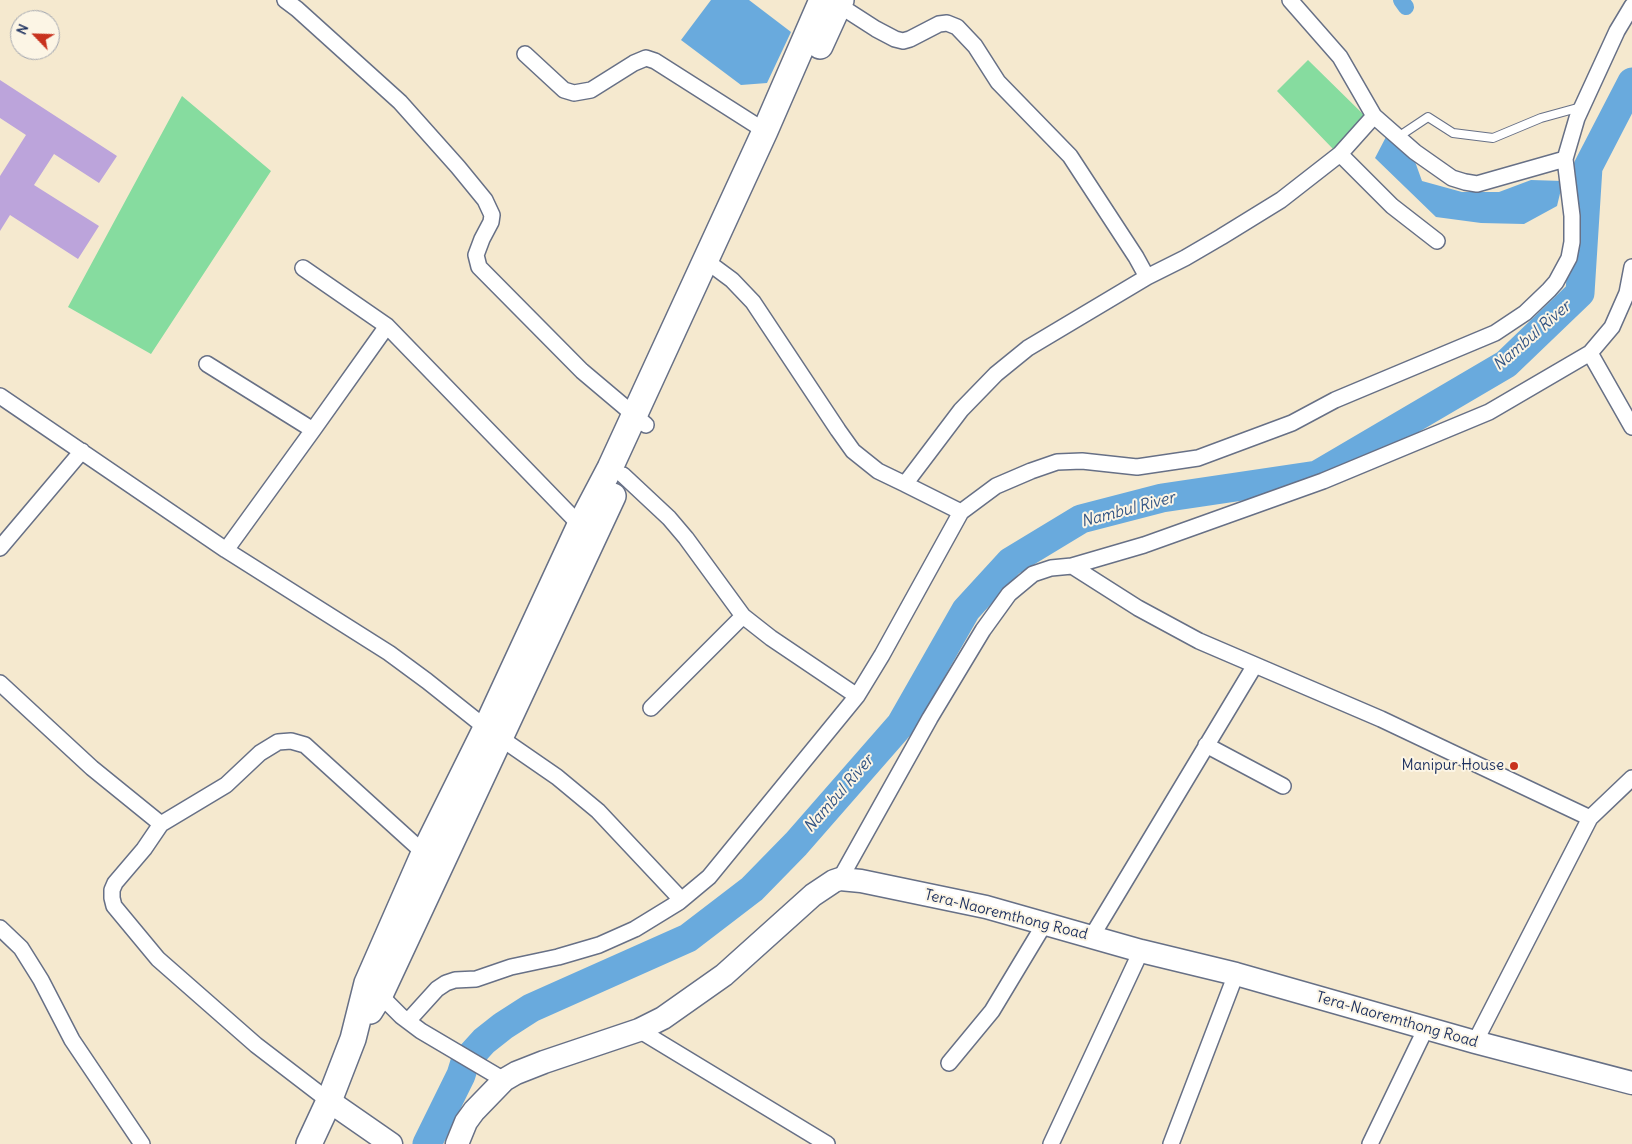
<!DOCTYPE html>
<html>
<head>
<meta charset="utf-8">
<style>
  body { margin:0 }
  #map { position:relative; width:1632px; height:1144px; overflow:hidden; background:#f5e9cf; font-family:Delius,sans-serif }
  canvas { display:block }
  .north { position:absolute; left:10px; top:10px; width:50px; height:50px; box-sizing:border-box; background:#fcf5e5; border:1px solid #a2a6af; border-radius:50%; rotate:294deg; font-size:14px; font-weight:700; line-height:20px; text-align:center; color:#1b2f5e }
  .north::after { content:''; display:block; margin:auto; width:18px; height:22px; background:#c8321e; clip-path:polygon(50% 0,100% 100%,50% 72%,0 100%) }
</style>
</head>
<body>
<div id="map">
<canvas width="1632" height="1144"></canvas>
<div class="north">N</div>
</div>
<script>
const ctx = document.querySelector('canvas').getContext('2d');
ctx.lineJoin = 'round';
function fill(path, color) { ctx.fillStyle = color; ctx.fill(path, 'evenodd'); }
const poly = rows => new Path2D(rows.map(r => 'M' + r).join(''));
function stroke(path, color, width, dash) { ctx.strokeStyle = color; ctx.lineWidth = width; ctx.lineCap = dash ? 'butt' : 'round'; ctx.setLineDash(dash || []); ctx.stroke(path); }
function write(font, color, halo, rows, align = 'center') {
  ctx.font = font + ' Delius,sans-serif'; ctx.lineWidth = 4; ctx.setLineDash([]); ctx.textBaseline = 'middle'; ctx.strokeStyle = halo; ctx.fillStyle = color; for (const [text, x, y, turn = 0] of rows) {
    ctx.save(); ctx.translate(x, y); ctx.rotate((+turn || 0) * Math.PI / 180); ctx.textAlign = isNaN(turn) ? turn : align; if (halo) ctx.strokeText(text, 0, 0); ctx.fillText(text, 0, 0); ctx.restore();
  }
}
const green = poly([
  [1308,60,1366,117,1334,150,1277,91],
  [182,96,271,171,151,354,68,307]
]);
const water = poly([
  [711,0,749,0,791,32,767,83,741,85,681,40],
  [1387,135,1413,156,1422,181,1462,192,1499,192,1531,180,1563,181,1557,206,1524,224,1481,223,1436,217,1375,158]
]);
const canal = poly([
  [1401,0,1406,7]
]);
const river = poly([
  [427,1144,461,1075,465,1062,484,1041,503,1026,531,1008,688,938,752,889,796,844,901,724,966,610,1010,562,1081,519,1162,498,1317,475,1506,364,1580,293,1588,167,1632,82]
]);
const building = poly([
  [0,80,117,156,99,183,54,154,34,185,99,226,78,259,10,215,0,231,0,176,26,135,0,118]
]);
const lane = poly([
  [1398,137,1428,117,1453,133,1493,138,1541,118,1581,107]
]);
const street = poly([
  [285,0,297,9,400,102,458,167,485,200,492,215,491,222,482,239,476,255,479,267,582,371,646,425],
  [834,2,876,29,895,39,903,41,910,39,939,24,947,23,957,27,975,46,998,82,1070,156,1136,257,1147,277],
  [525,54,564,90,574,93,591,90,634,63,646,58,655,61,765,131],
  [1374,116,1415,152,1452,178,1465,182,1477,184,1565,159,1577,118,1617,31,1632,6],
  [1340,154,1392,206,1437,241],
  [705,260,732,280,753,302,838,430,853,451,878,471,905,484,961,410,996,374,1028,348,1147,277,1185,258,1221,237,1281,200,1340,154,1374,116,1340,57,1290,0],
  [303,268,387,326,580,525],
  [1590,353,1632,427],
  [207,364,313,430],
  [0,396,226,550,389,653,427,681,486,728,557,777,598,811,676,894,679,902,635,929,599,945,558,957,511,967,476,979,455,980,446,983,437,989,408,1021],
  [623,475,669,518,686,538,743,616,771,638,857,696],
  [905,484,961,512,996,486,1031,471,1057,462,1082,461,1137,467,1198,458,1292,423,1335,400,1495,333,1525,313,1549,290,1556,282,1569,258,1572,242,1572,216,1565,159],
  [0,548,82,451],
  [226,550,313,430,387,326],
  [1072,566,1138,608,1199,641,1381,719,1590,818],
  [0,683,92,768,161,824],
  [651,708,743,616],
  [1206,745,1283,786],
  [840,879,930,718,983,630,1009,594,1033,574,1051,568,1072,566,1144,545,1323,481,1489,412,1590,353,1612,327,1627,293,1632,267],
  [679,902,709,877,857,696,882,655,961,512],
  [0,928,21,948,41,980,72,1040,142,1144],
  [1092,936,1255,665],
  [376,991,401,1016,421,1031,504,1080],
  [639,1030,827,1144],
  [1475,1042,1590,818,1632,778],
  [949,1063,992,1011,1045,923],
  [329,1101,256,1045,158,959,114,906,112,898,112,890,115,883,144,849,161,824,226,785,260,753,278,742,291,741,305,745,424,853],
  [1051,1144,1141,951],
  [1171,1144,1236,974],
  [1370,1144,1426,1028]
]);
const secondary = poly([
  [329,1101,391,1144],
  [457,1144,466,1122,474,1111,504,1080,516,1073,544,1062,639,1030,663,1018,724,975,813,895,834,881,840,879,861,881,986,907,1141,951,1236,974,1475,1042,1632,1083]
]);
const primary = poly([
  [820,46,841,0],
  [370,1011,380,995,613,496],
  [309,1144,329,1101,353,1039,367,983,424,853,486,728,580,525,610,468,765,131,822,0]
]);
const markers = [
  [1514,766,5,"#c8321e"]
];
const poiNames = [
  ["Manipur House",1504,766]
];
const streetNames = [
  ["Tera-Naoremthong Road",1006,915,14],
  ["Tera-Naoremthong Road",1397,1020,16]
];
const waterNames = [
  ["Nambul River",1532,336,-41],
  ["Nambul River",1128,510,-15],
  ["Nambul River",839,794,-49]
];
fill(green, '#86dc9f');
fill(water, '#69aadd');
stroke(canal, '#69aadd', 16);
stroke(river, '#69aadd', 29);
fill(building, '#bca4db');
stroke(lane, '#677086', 10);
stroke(street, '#677086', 18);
stroke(secondary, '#677086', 25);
stroke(primary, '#677086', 28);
stroke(lane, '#fff', 8);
stroke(street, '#fff', 15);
stroke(secondary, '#fff', 22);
stroke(primary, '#fff', 25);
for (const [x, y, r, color] of markers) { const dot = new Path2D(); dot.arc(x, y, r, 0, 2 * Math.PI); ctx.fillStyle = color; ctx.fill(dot); stroke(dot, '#fcf5e5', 2); }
write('15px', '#1b2f5e', '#fcf5e5', poiNames, 'right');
write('15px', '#1b2f5e', '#fcf5e5', streetNames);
write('italic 16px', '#325484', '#fcf5e5', waterNames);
</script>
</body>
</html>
